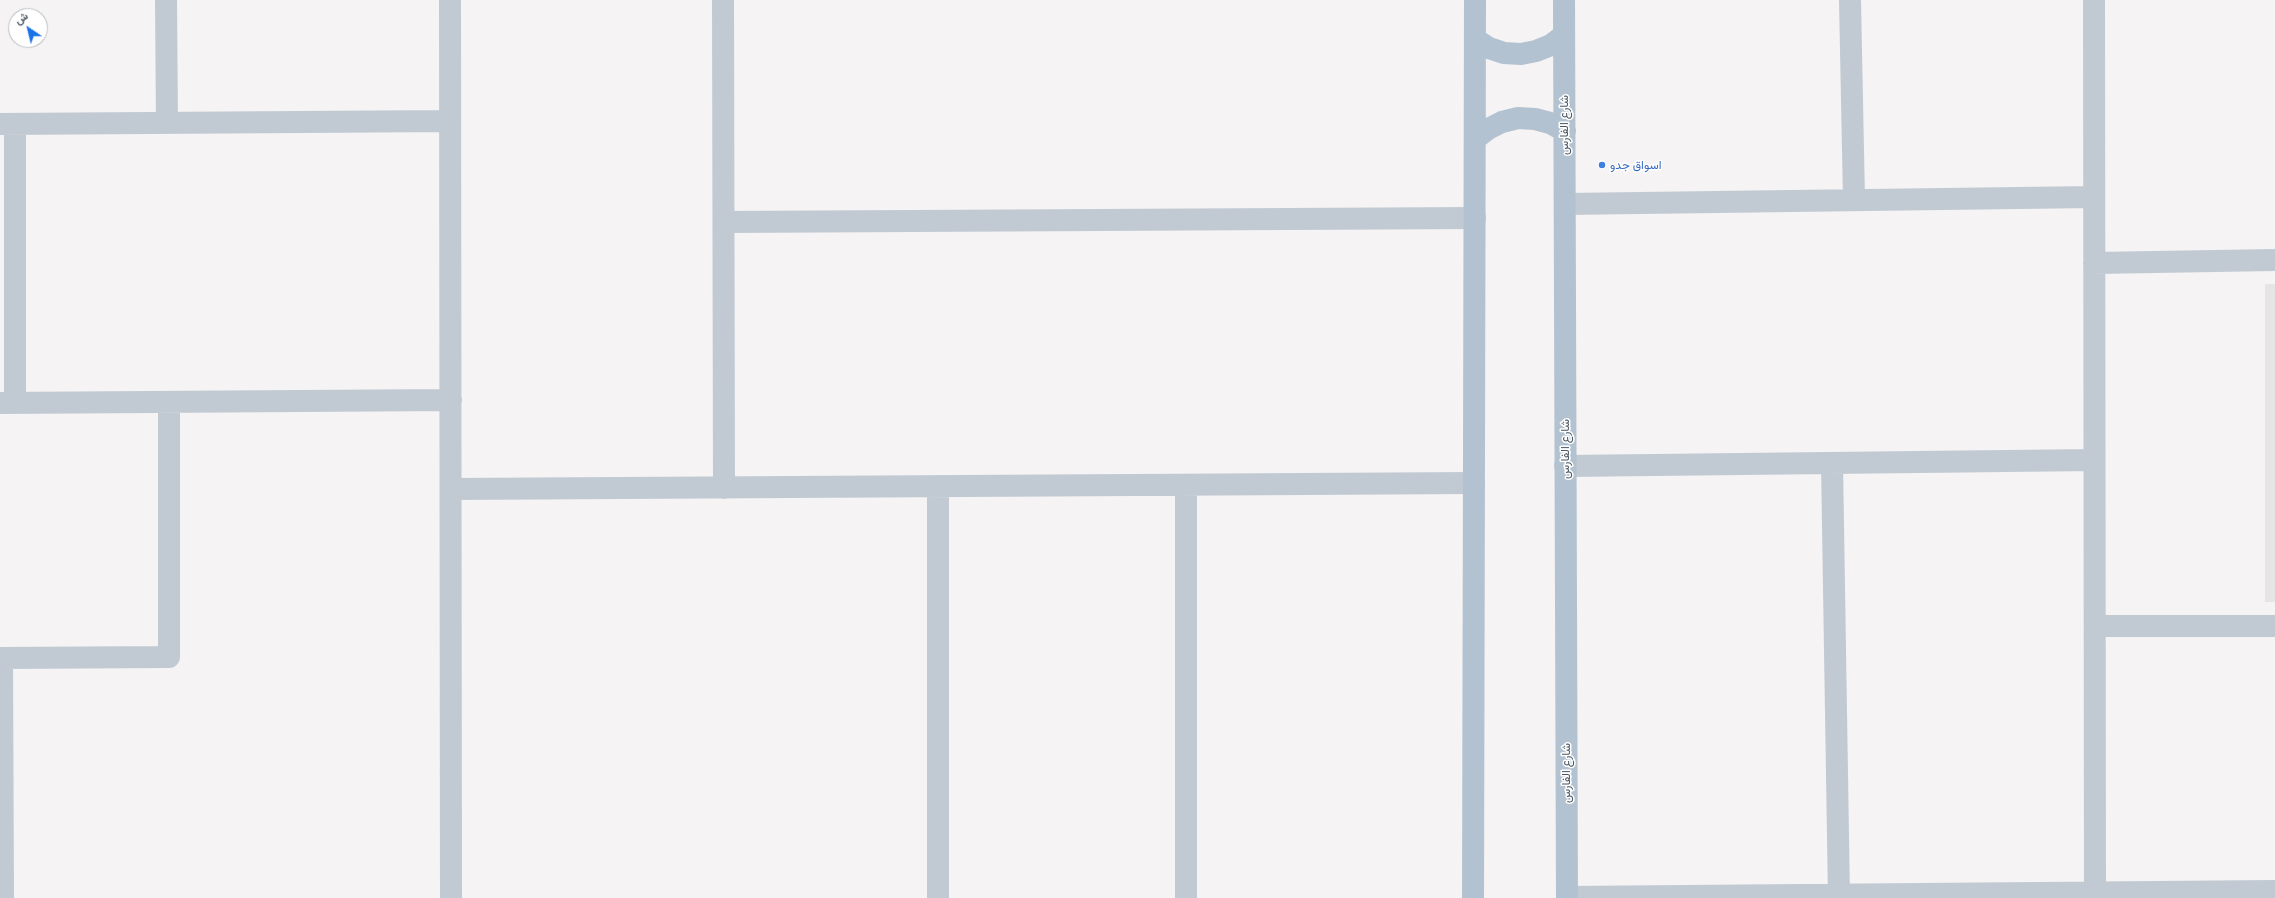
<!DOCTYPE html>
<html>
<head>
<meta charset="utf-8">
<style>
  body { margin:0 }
  #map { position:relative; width:2275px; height:898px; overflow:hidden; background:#f5f3f3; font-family:Raleway,Vazirmatn,sans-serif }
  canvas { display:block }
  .north { position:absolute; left:8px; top:8px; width:40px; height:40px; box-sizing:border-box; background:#fff; border:1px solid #b7bbc0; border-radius:50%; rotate:325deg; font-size:11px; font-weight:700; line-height:16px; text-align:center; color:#4a5661 }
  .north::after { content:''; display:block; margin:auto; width:14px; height:18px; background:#1a73e8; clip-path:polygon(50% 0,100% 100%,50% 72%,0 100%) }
</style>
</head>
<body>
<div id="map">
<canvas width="2275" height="898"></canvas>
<div class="north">ش</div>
</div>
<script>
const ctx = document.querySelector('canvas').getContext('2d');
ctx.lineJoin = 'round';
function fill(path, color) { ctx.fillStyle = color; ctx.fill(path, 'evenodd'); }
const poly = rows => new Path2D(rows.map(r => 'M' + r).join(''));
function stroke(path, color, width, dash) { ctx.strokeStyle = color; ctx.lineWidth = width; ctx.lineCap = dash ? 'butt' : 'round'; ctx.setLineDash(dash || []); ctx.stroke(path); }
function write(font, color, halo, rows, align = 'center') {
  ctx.font = font + ' Raleway,Vazirmatn,sans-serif'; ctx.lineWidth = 3; ctx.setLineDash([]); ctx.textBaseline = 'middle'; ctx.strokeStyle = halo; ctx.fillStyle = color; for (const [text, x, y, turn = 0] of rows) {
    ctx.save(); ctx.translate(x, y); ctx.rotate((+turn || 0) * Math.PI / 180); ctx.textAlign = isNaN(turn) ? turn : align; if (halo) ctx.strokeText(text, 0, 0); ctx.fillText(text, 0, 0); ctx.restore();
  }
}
const education = poly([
  [2265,284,2275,284,2275,602,2265,602]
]);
const street = poly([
  [166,0,167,123],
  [450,0,451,898],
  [723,0,724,488],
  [1850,0,1854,200],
  [2094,0,2095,898],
  [0,124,450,121],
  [1565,204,2094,197],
  [724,222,1475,218],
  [2094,263,2275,260],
  [0,403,451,400],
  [15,403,15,124],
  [1832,463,1839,898],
  [1565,466,2094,460],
  [1186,485,1186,898],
  [938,486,938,898],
  [451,489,1474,483],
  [2095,626,2275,626],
  [0,658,169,657,169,402],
  [2,658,3,898],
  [1567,897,2275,891]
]);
const primary = poly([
  [1564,0,1567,898],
  [1475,39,1489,48,1504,53,1521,54,1536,51,1551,45,1564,35],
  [1475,139,1488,129,1502,122,1518,118,1535,119,1550,123,1565,131],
  [1473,898,1475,0]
]);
const markers = [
  [1602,165,4,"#3f7fe0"]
];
const streetNames = [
  ["شارع الفارس",1564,125,-90],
  ["شارع الفارس",1565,449,-90],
  ["شارع الفارس",1566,773,-90]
];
const shopNames = [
  ["اسواق جدو",1610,165]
];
fill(education, '#e6e4e5');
stroke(street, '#c1cad2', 22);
stroke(primary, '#b3c2d1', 22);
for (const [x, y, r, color] of markers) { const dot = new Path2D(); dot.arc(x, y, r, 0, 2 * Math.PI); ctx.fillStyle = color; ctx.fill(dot); stroke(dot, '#fff', 1.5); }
write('12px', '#4a5661', '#fff', streetNames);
write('12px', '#366cbe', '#fff', shopNames, 'left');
</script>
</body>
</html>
